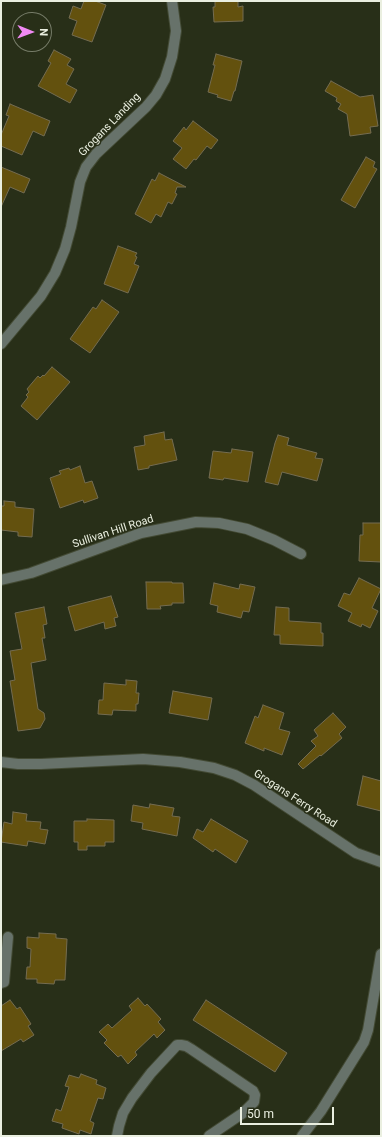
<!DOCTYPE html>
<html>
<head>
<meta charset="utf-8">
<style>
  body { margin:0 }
  #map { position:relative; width:382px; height:1137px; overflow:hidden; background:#282f18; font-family:Roboto,sans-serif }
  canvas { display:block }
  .frame { position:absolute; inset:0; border:2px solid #eaefe0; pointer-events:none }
  .north { position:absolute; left:12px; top:12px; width:40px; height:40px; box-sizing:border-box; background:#282f18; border:1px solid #767c68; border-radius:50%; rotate:91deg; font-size:11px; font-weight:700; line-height:16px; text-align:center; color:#eaefe0 }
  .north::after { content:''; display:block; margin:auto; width:14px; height:18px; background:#f18af4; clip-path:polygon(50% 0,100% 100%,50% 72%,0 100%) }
  .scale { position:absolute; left:240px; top:1107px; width:94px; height:18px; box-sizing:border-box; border:2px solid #eaefe0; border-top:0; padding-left:5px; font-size:12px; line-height:14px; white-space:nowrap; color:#eaefe0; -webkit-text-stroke:3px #282f18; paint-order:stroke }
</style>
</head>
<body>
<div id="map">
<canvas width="382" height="1137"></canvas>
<div class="frame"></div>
<div class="north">N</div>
<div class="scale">50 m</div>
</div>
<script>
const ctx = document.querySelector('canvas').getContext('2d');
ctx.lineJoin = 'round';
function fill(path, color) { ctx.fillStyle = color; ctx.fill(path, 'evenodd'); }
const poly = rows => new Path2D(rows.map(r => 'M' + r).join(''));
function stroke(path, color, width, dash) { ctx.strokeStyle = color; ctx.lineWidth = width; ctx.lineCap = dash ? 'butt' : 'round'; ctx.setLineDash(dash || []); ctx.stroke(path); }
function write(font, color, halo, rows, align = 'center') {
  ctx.font = font + ' Roboto,sans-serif'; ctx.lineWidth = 3; ctx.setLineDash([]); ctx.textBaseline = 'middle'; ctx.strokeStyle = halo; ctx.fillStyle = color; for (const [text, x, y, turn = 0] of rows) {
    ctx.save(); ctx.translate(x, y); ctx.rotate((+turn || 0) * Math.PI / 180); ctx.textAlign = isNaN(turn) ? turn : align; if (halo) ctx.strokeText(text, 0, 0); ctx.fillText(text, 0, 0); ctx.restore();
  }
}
const building = poly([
  [84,1,95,1,106,5,92,42,72,35,77,21,69,18,73,6,81,9,84,1],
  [215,1,238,1,238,7,243,6,243,21,214,22,213,7,215,7,215,1],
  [54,50,71,59,67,65,74,69,66,84,77,90,70,103,38,86,51,63,48,61,54,50],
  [216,54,242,61,235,91,234,91,231,101,217,97,218,95,208,92,215,65,213,65,216,54],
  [331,81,360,97,373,95,378,126,370,127,371,133,350,136,347,114,338,109,341,104,336,101,337,98,325,91,331,81],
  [10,104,50,121,44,136,33,131,22,155,1,146,1,135,9,116,6,115,10,104],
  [193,121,218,140,211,149,207,146,196,160,194,159,186,169,173,159,182,148,173,141,184,127,186,130,193,121],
  [366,157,375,162,373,167,377,169,355,208,341,200,366,157],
  [1,167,30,179,24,193,10,187,1,207,1,167],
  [159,173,186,187,177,187,175,193,177,194,172,204,168,202,161,217,156,214,151,223,135,214,152,179,155,181,159,173],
  [118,246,137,253,135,256,137,257,134,264,139,266,128,293,104,284,118,246],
  [102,300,119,312,90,353,70,339,93,307,96,309,102,300],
  [52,367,70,382,37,420,21,406,28,397,26,395,29,392,27,389,38,376,40,378,43,375,44,376,52,367],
  [164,432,165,440,172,439,177,460,149,466,149,468,138,470,134,447,145,445,144,436,164,432],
  [278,435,289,438,287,445,317,453,315,458,323,459,317,481,282,472,278,485,265,482,275,443,278,435],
  [232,449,253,452,248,482,224,478,223,480,209,478,213,451,231,453,232,449],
  [80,466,85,483,92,481,98,498,84,503,83,500,60,508,50,478,61,474,59,471,69,468,70,470,80,466],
  [4,501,15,502,15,507,34,509,32,537,18,536,18,532,1,530,1,506,4,506,4,501],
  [363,523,381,523,381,562,359,561,360,535,363,535,363,523],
  [359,578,381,589,372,608,378,611,370,628,362,624,361,627,348,621,352,613,338,606,344,593,350,595,359,578],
  [146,582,172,582,172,583,183,583,184,603,172,603,172,605,160,606,161,609,147,609,146,582],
  [214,583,239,589,240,584,255,587,249,612,243,611,241,618,217,612,218,606,210,604,214,583],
  [111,596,118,617,114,618,116,626,105,629,104,622,75,631,68,607,111,596],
  [44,607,47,624,43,625,45,638,42,638,46,660,31,663,38,709,44,713,45,719,40,728,18,731,10,681,15,680,10,651,22,649,15,613,44,607],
  [276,607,289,608,289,621,321,623,321,633,323,633,323,646,280,644,280,635,274,635,276,607],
  [126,680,137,681,136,693,139,693,138,704,136,704,136,711,113,710,112,715,98,714,99,700,103,700,104,683,126,685,126,680],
  [173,691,212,698,208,720,169,713,173,691],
  [263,705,284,713,279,729,290,732,282,755,264,748,264,751,245,743,255,716,258,718,263,705],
  [333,713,346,727,339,734,342,738,321,756,320,755,303,769,298,764,316,746,311,741,318,736,314,730,333,713],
  [363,776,381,781,381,811,357,805,363,776],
  [150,804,174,808,172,816,180,817,177,836,142,829,143,823,131,821,133,805,149,808,150,804],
  [13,812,27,814,26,821,41,822,40,829,48,830,45,844,28,841,27,846,1,842,4,822,12,824,13,812],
  [87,819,114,820,114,842,105,842,105,846,87,846,87,850,78,850,78,842,74,842,74,821,87,821,87,819],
  [211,819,248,841,236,863,215,849,213,852,193,838,197,829,203,832,211,819],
  [39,933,56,934,56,938,67,939,65,980,55,980,54,984,37,983,37,979,26,979,27,967,30,967,31,949,27,948,27,937,39,938,39,933],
  [138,998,145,1006,147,1004,161,1019,158,1022,165,1030,157,1038,154,1034,135,1052,137,1055,128,1064,121,1055,118,1057,104,1043,107,1040,99,1032,108,1024,112,1028,132,1010,129,1006,138,998],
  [10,1000,17,1009,20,1007,31,1024,28,1026,34,1035,23,1042,21,1039,1,1051,1,1006,10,1000],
  [206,1000,287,1053,275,1072,193,1020,206,1000],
  [81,1074,97,1080,96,1084,106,1088,103,1099,98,1098,90,1121,94,1123,91,1134,80,1130,79,1134,62,1128,63,1124,52,1121,56,1109,61,1111,69,1087,65,1086,69,1075,79,1078,81,1074]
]);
const minor = poly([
  [1,344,41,296,55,273,65,249,71,227,80,182,86,167,96,154,146,107,156,95,165,79,172,57,176,31,172,1],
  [1,580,31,573,141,533,196,522,219,523,247,529,274,540,301,554],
  [1,762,18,764,41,764,143,759,180,762,214,768,235,775,254,785,356,853,381,862],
  [1,983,4,982,8,937],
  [117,1136,119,1126,123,1113,132,1098,151,1073,177,1045,181,1045,186,1046,191,1049,253,1091,255,1095,254,1102,243,1113,209,1136],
  [302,1136,321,1111,364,1042,368,1030,381,954]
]);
const streetNames = [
  ["Grogans Landing",110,125,-46],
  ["Sullivan Hill Road",113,532,-18],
  ["Grogans Ferry Road",295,799,33]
];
fill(building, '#63510e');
stroke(building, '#746c51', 1);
stroke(minor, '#434a34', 12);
stroke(minor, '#67726a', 10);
write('11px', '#eaefe0', '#282f18', streetNames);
</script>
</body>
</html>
